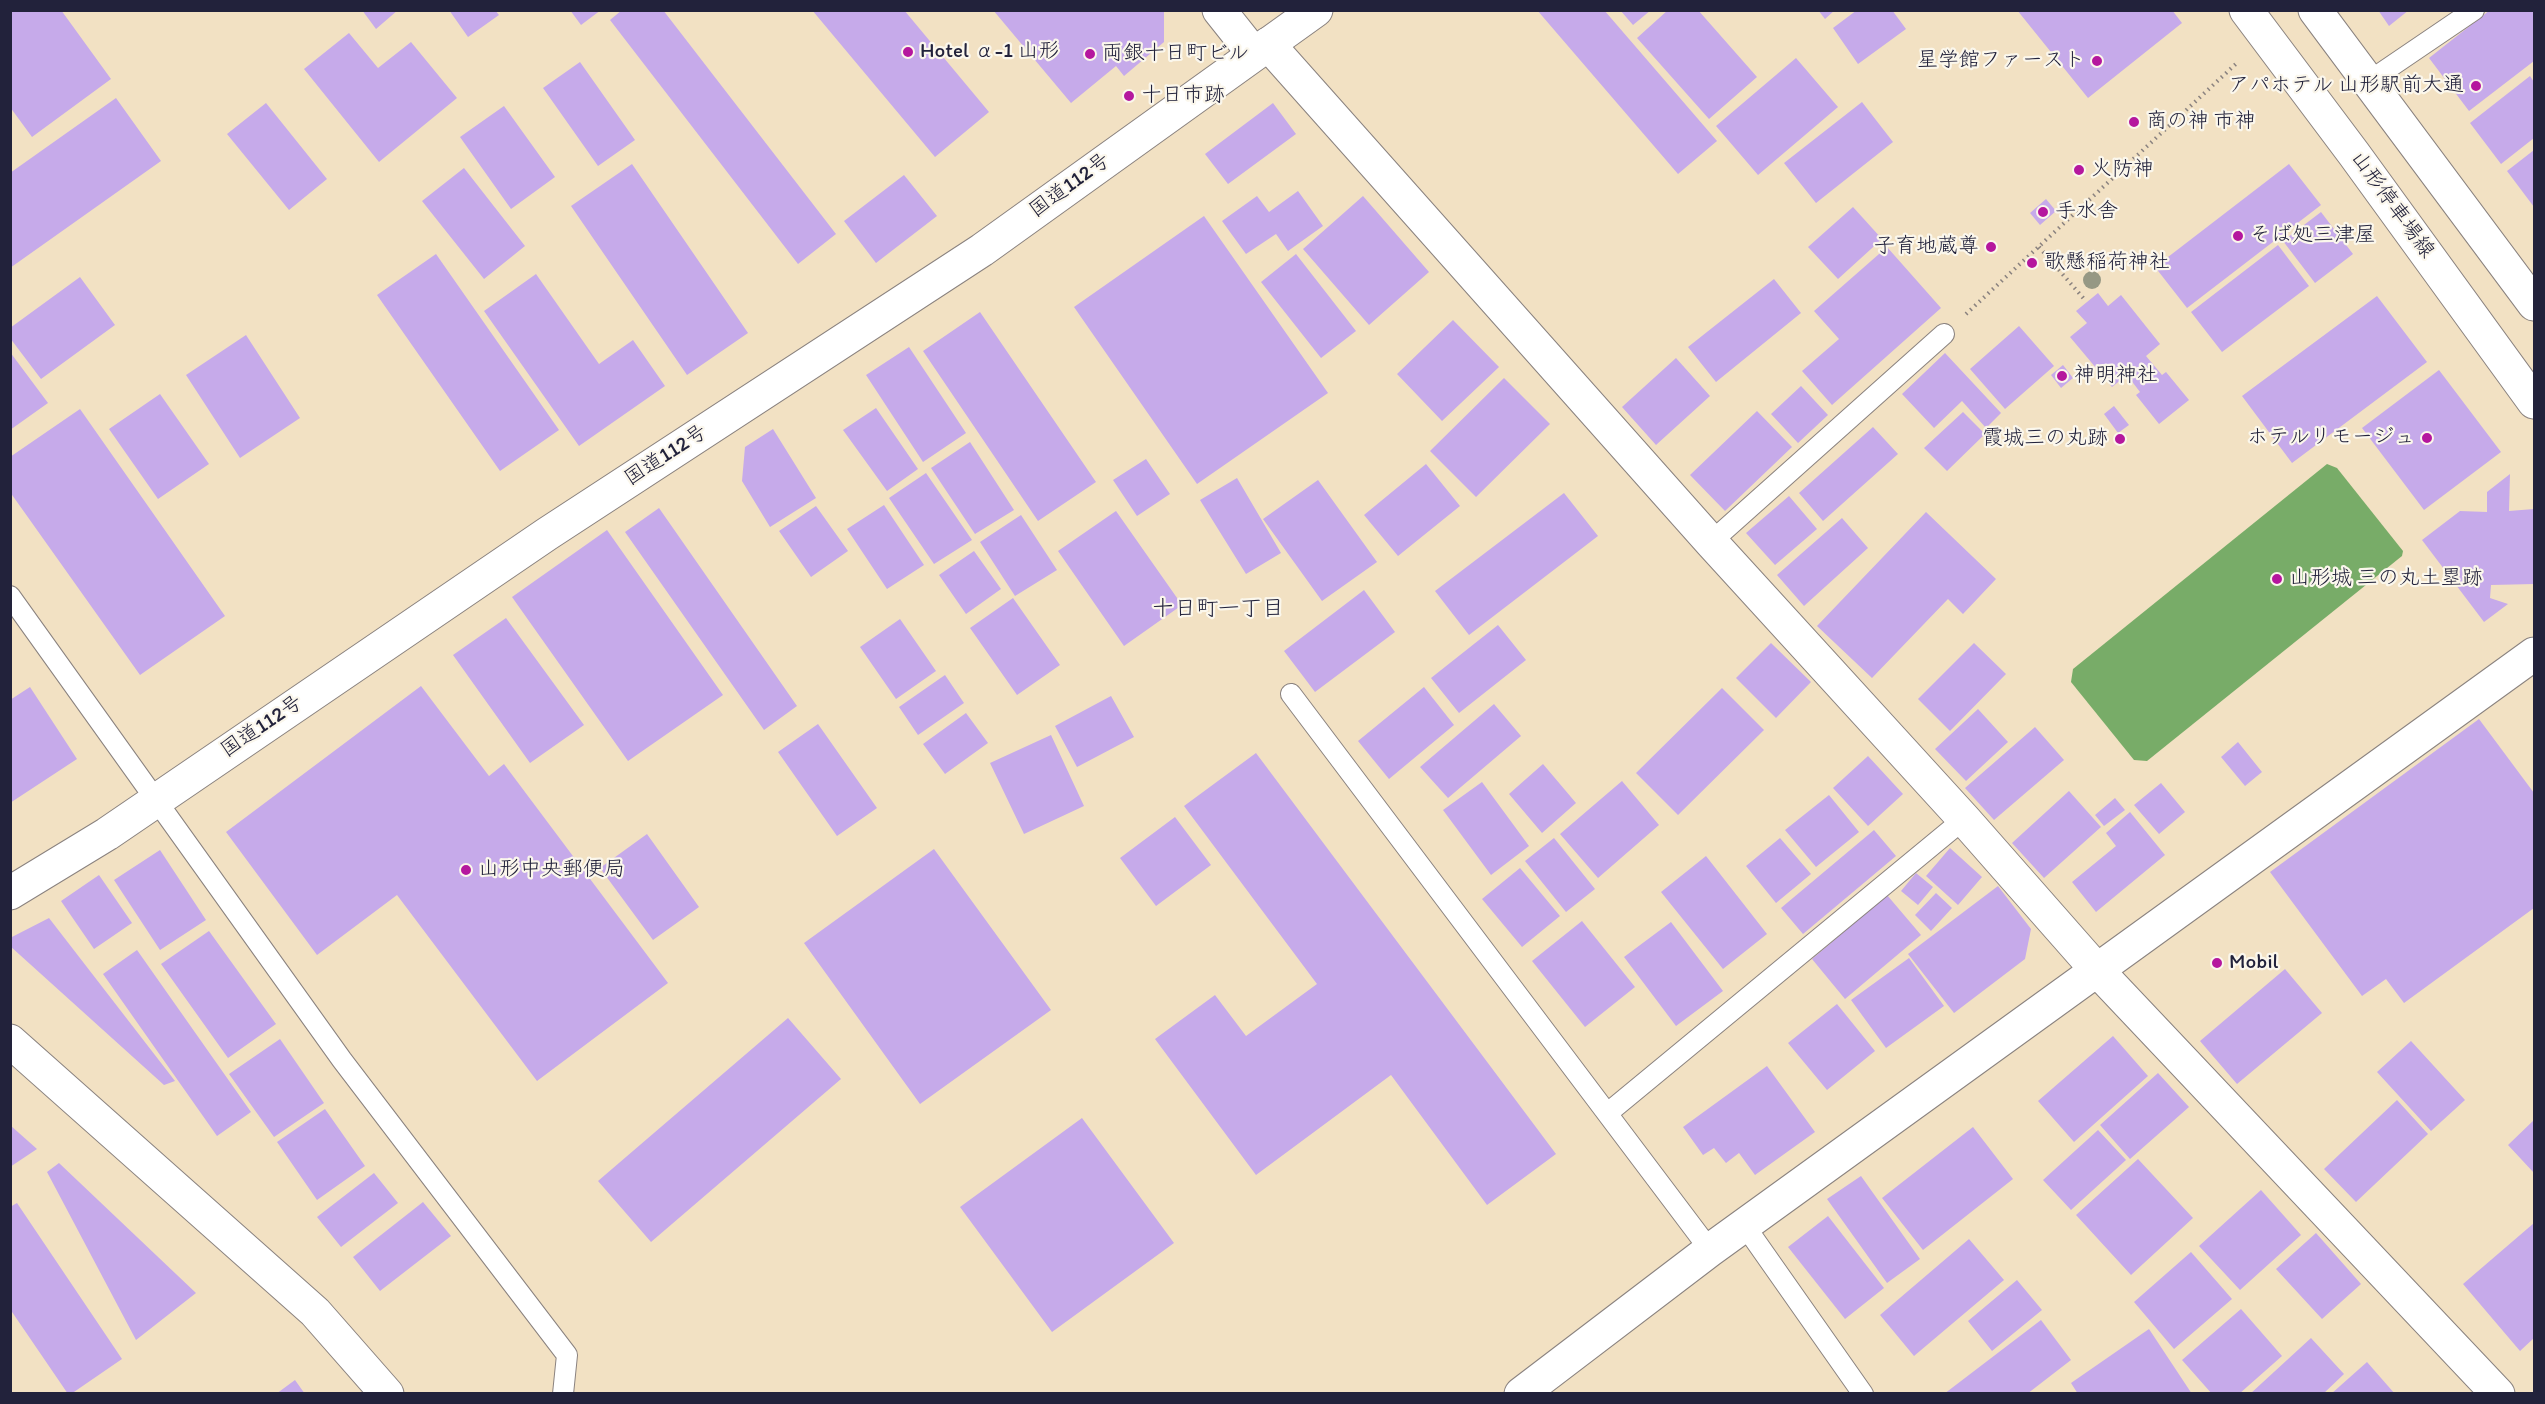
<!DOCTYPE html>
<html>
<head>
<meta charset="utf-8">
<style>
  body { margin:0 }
  #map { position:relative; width:2545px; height:1404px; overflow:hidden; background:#f2e1c3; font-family:Itim,sans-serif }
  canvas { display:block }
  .frame { position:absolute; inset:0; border:12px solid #22223b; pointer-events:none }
</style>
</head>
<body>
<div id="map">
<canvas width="2545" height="1404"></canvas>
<div class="frame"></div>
</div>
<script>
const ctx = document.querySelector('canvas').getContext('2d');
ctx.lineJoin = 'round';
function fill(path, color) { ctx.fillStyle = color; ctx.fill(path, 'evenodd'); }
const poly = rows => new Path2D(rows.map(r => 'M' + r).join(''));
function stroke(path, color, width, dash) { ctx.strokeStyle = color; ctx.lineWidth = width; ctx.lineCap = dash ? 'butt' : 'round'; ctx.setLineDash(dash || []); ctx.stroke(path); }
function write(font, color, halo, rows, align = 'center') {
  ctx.font = font + ' Itim,"Klee One",sans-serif'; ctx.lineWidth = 4.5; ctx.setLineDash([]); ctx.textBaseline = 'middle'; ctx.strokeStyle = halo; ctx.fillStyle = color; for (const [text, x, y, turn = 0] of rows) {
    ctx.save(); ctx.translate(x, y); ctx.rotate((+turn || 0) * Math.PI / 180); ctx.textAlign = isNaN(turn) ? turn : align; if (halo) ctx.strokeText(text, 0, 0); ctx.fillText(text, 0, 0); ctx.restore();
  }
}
const forest = poly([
  [2327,464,2337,468,2403,551,2402,556,2147,761,2134,760,2071,682,2073,669]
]);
const building = poly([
  [10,10,61,10,111,79,32,137,10,107],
  [362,10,398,10,376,29],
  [449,10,495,10,499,15,468,37],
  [570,10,601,10,581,25],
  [622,10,663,10,836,234,798,264,610,20],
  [812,10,904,10,989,112,935,157],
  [993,10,1164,10,1164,42,1124,76,1116,66,1071,103],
  [1537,10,1604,10,1717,141,1678,174],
  [1620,10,1651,10,1633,25],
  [1668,10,1698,10,1757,77,1709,119,1637,38],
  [1818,10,1835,10,1825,19],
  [1857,10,1892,10,1906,29,1858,64,1833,28],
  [2017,10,2172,10,2182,23,2088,98],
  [2378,10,2409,10,2389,26],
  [2490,10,2532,10,2534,14,2534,61,2469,111,2429,58],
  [349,33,378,68,411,42,457,98,379,162,304,69],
  [1796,58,1838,107,1758,175,1716,126],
  [580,62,635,140,598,166,543,88],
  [2530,76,2534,82,2534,138,2501,164,2470,123],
  [116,98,161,161,10,268,10,173],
  [1862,102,1893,142,1816,203,1784,163],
  [266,103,327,179,289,210,227,134],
  [1273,103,1296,134,1228,184,1205,154],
  [504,106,555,177,511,209,460,137],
  [2534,150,2534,207,2507,171],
  [632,164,748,333,687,375,571,206],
  [2289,164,2321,205,2187,308,2155,267],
  [464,168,525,246,484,279,422,201],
  [904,175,937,216,876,263,844,221],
  [1298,191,1323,226,1288,251,1276,234,1246,254,1222,221,1257,196,1269,212],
  [1363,196,1429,272,1369,325,1303,249],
  [2046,199,2056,211,2040,225,2030,213],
  [1853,207,1882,239,1838,279,1808,247],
  [2321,212,2353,254,2315,283,2283,241],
  [1204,216,1328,393,1197,484,1074,307],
  [1991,241,1996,247,1991,252,1985,246],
  [2278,245,2309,286,2222,352,2191,312],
  [1887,247,1941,308,1832,405,1802,371,1839,339,1814,311],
  [436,254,559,430,500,471,377,295],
  [1296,254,1356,331,1321,358,1261,282],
  [536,274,599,364,633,340,665,386,579,446,484,311],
  [80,277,115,325,41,379,10,338,10,328],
  [1774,279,1801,313,1716,382,1688,347],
  [2098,293,2108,306,2121,295,2160,344,2146,356,2162,375,2166,372,2189,400,2159,424,2136,395,2140,392,2127,375,2112,387,2070,337,2087,323,2076,311],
  [2377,296,2427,362,2292,463,2242,396],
  [980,312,1096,482,1038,521,923,351],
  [1453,320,1499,367,1442,421,1397,374],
  [2019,326,2054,366,2005,409,1970,369],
  [246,335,300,418,240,458,186,375],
  [909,347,966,433,923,462,866,375],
  [10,352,48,403,10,430],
  [1945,353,2001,413,1986,428,1962,401,1934,428,1902,394],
  [1676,358,1710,396,1656,445,1622,407],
  [2063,365,2073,378,2061,388,2051,375],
  [2439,370,2501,452,2424,510,2362,428],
  [1504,378,1550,424,1476,497,1430,451],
  [1801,386,1828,415,1798,443,1771,414],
  [160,394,209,464,158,499,109,429],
  [2114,406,2129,425,2118,433,2104,414],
  [876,408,918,469,887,491,843,430],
  [80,409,225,616,140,675,10,492,10,457],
  [1757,411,1792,447,1725,511,1690,475],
  [1963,412,1985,434,1947,471,1924,448],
  [1873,427,1898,454,1823,521,1799,493],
  [773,429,816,498,770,527,742,481,745,447],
  [970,442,1014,510,975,534,931,468],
  [1146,459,1170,494,1137,516,1113,480],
  [1426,464,1460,506,1398,556,1364,515],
  [926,473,972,540,934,564,889,498],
  [2510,474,2509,511,2534,509,2534,584,2491,585,2490,598,2508,604,2484,622,2422,540,2460,511,2487,512,2487,492],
  [1237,478,1281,553,1246,574,1200,500],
  [1318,480,1377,562,1322,601,1263,519],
  [1564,493,1598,536,1469,635,1435,591],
  [1789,496,1817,529,1775,565,1746,533],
  [884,505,924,565,887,589,847,529],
  [816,506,848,551,811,577,779,531],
  [659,508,797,706,764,730,625,532],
  [1116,511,1182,605,1124,646,1058,551],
  [1926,512,1996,579,1963,614,1948,599,1872,678,1817,626],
  [1021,515,1057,570,1015,596,980,542],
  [1842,518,1868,548,1804,606,1777,575],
  [607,530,723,695,628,761,512,597],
  [974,551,1001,589,966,614,939,575],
  [1364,590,1395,632,1315,692,1284,651],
  [1013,598,1060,665,1017,695,970,628],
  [506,618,584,725,530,763,453,655],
  [900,619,936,671,896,699,860,647],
  [1498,625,1526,660,1459,713,1431,678],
  [1771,643,1811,682,1776,718,1736,678],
  [1974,643,2006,674,1950,731,1918,699],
  [945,675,964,703,918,735,899,707],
  [421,686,489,776,504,764,668,983,537,1081,397,895,317,955,226,832],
  [30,687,77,759,10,803,10,700],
  [1424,687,1454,725,1389,779,1358,741],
  [1722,688,1764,730,1678,815,1636,773],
  [1111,696,1134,737,1077,767,1055,726],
  [1494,704,1521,736,1448,798,1420,767],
  [1978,709,2008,742,1966,781,1935,749],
  [966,713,988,743,945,774,923,744],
  [2479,719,2534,793,2534,908,2404,1003,2386,979,2362,996,2270,872],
  [818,724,877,808,837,836,778,752],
  [2035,727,2064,760,1994,820,1965,788],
  [1051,735,1084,806,1024,834,990,763],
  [2238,742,2262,772,2245,786,2221,757],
  [1256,753,1556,1154,1487,1205,1391,1075,1256,1175,1155,1039,1215,995,1246,1036,1317,984,1184,806],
  [1868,756,1903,794,1868,826,1833,788],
  [1543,764,1576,803,1542,833,1509,794],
  [1622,781,1659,825,1598,878,1560,834],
  [1482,782,1529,846,1491,875,1443,810],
  [2161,783,2185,812,2159,834,2134,805],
  [2069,791,2101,827,2044,878,2012,843],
  [1829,795,1859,832,1816,867,1785,830],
  [2115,798,2125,810,2104,826,2095,815],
  [2130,812,2165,855,2096,912,2072,882,2116,846,2106,833],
  [1175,817,1211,865,1156,906,1120,858],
  [1874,830,1896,856,1803,934,1781,908],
  [647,834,699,907,653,940,600,868],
  [1554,838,1595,889,1566,912,1525,861],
  [1780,838,1811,874,1776,903,1746,866],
  [1950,848,1982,877,1958,905,1926,876],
  [934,849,1051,1010,920,1104,804,943],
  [160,850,206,920,160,950,114,880],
  [1706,856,1767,934,1723,969,1661,892],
  [1520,868,1560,916,1522,947,1482,899],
  [1916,873,1933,887,1918,905,1901,891],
  [99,875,132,923,94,949,61,901],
  [1998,886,2031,929,2025,959,1954,1013,1908,954],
  [1936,893,1952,908,1931,931,1915,915],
  [1887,895,1921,935,1845,999,1812,959],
  [49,918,175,1081,164,1085,10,946,10,938],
  [1582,921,1635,987,1585,1027,1532,961],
  [1671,922,1723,991,1676,1026,1624,957],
  [209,931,276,1024,228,1058,161,964],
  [137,950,251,1112,217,1136,103,974],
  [1909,958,1944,1006,1886,1048,1851,1000],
  [2285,969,2322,1013,2237,1084,2200,1041],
  [1837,1004,1875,1051,1827,1090,1788,1043],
  [788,1018,841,1079,651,1242,598,1181],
  [2113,1036,2148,1076,2074,1142,2038,1101],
  [280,1039,324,1103,274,1137,229,1074],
  [2411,1041,2465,1100,2431,1131,2377,1072],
  [1767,1066,1815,1132,1755,1175,1739,1153,1726,1163,1714,1148,1703,1155,1683,1127],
  [2158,1073,2189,1107,2130,1159,2100,1125],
  [2397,1100,2428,1134,2356,1202,2324,1169],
  [325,1109,365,1166,317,1200,277,1142],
  [1082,1118,1174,1243,1052,1332,960,1207],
  [2534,1120,2534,1173,2508,1145],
  [10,1125,37,1149,10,1167],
  [1973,1127,2013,1179,1923,1250,1882,1198],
  [2098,1130,2126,1160,2071,1210,2043,1180],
  [2138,1159,2193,1218,2131,1275,2076,1215],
  [59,1163,196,1293,136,1340,47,1172],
  [374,1173,398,1203,341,1247,317,1217],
  [1861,1176,1920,1259,1887,1283,1827,1199],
  [2261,1190,2301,1235,2240,1290,2199,1246],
  [423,1202,451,1236,380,1291,353,1257],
  [17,1203,122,1359,71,1394,68,1394,10,1309,10,1207],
  [1828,1216,1884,1288,1845,1319,1788,1247],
  [2534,1223,2534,1338,2520,1351,2463,1284],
  [2316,1233,2361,1284,2322,1319,2276,1269],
  [1969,1239,2004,1280,1914,1356,1880,1315],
  [2191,1252,2232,1299,2174,1349,2134,1302],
  [2017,1280,2042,1310,1992,1351,1968,1321],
  [2241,1309,2282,1356,2239,1394,2212,1394,2182,1360],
  [2041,1320,2071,1360,2027,1394,1944,1394],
  [2149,1329,2192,1394,2078,1394,2071,1383],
  [2311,1338,2344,1374,2323,1394,2250,1394],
  [2367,1362,2395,1394,2331,1394],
  [295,1380,305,1394,276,1394]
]);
const path = poly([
  [2039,247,2085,300],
  [1966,314,2238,62]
]);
const service = poly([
  [2368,82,2474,10],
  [1711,542,1944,334],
  [10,596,342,1060,567,1355,563,1394],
  [1291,694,1710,1250],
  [1609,1112,1964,819],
  [1745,1226,1863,1394]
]);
const minor = poly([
  [1219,10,1254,54],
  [1268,44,1711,542,1964,819,2096,969,2498,1394],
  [1521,1394,1710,1250,2534,654]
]);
const tertiary = poly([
  [10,1041,315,1312,387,1394]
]);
const primary = poly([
  [2246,10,2354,154,2534,402],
  [2315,10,2534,304]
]);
const trunk = poly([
  [10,893,107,834,547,534,982,250,1316,10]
]);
const trees = [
  [2092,280]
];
const markers = [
  [908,52,6,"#b5179e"],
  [1090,54,6,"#b5179e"],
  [2097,61,6,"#b5179e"],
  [2476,86,6,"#b5179e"],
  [1129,96,6,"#b5179e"],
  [2134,122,6,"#b5179e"],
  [2079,170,6,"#b5179e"],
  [2043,212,6,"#b5179e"],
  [2238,236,6,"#b5179e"],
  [1991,247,6,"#b5179e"],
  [2032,263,6,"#b5179e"],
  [2062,376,6,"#b5179e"],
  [2427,438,6,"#b5179e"],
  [2120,439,6,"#b5179e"],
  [2277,579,6,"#b5179e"],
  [466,870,6,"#b5179e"],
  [2217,963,6,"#b5179e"]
];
const poiNames = [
  ["Hotel α-1 山形",920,52],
  ["両銀十日町ビル",1102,54],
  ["星学館ファースト",2085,61,"right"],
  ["アパホテル 山形駅前大通",2464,86,"right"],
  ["十日市跡",1141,96],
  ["商の神 市神",2146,122],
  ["火防神",2091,170],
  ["手水舎",2055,212],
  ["そば処三津屋",2250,236],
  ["子育地蔵尊",1979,247,"right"],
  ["歌懸稲荷神社",2044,263],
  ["神明神社",2074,376],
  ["ホテルリモージュ",2415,438,"right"],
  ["霞城三の丸跡",2108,439,"right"],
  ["山形城 三の丸土塁跡",2289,579],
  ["山形中央郵便局",478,870],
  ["Mobil",2229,963]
];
const streetNames = [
  ["国道112号",1070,186,-36],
  ["山形停車場線",2392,205,54],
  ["国道112号",666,456,-33],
  ["国道112号",262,727,-34]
];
const neighbourhoodNames = [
  ["十日町一丁目",1218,609]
];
fill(forest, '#78ac68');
fill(building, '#c6aaea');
stroke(service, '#8a827f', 22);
stroke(minor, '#8a827f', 35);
stroke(tertiary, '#8a827f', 35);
stroke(primary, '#8a827f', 35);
stroke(trunk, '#8a827f', 35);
stroke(path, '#8a827f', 4, [1.5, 4.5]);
stroke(service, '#fff', 20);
stroke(minor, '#fff', 33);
stroke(tertiary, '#fff', 33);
stroke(primary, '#fff', 33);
stroke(trunk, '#fff', 33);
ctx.fillStyle = '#969884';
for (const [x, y] of trees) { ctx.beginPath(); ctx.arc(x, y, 9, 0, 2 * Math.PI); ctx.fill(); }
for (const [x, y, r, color] of markers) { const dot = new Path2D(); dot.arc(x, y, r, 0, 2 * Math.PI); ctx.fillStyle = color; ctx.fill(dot); stroke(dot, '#fbf7ec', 2); }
write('21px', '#22223b', '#fbf7ec', poiNames, 'left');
write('21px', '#22223b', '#fbf7ec', streetNames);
write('22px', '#22223b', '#fbf7ec', neighbourhoodNames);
</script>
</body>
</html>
